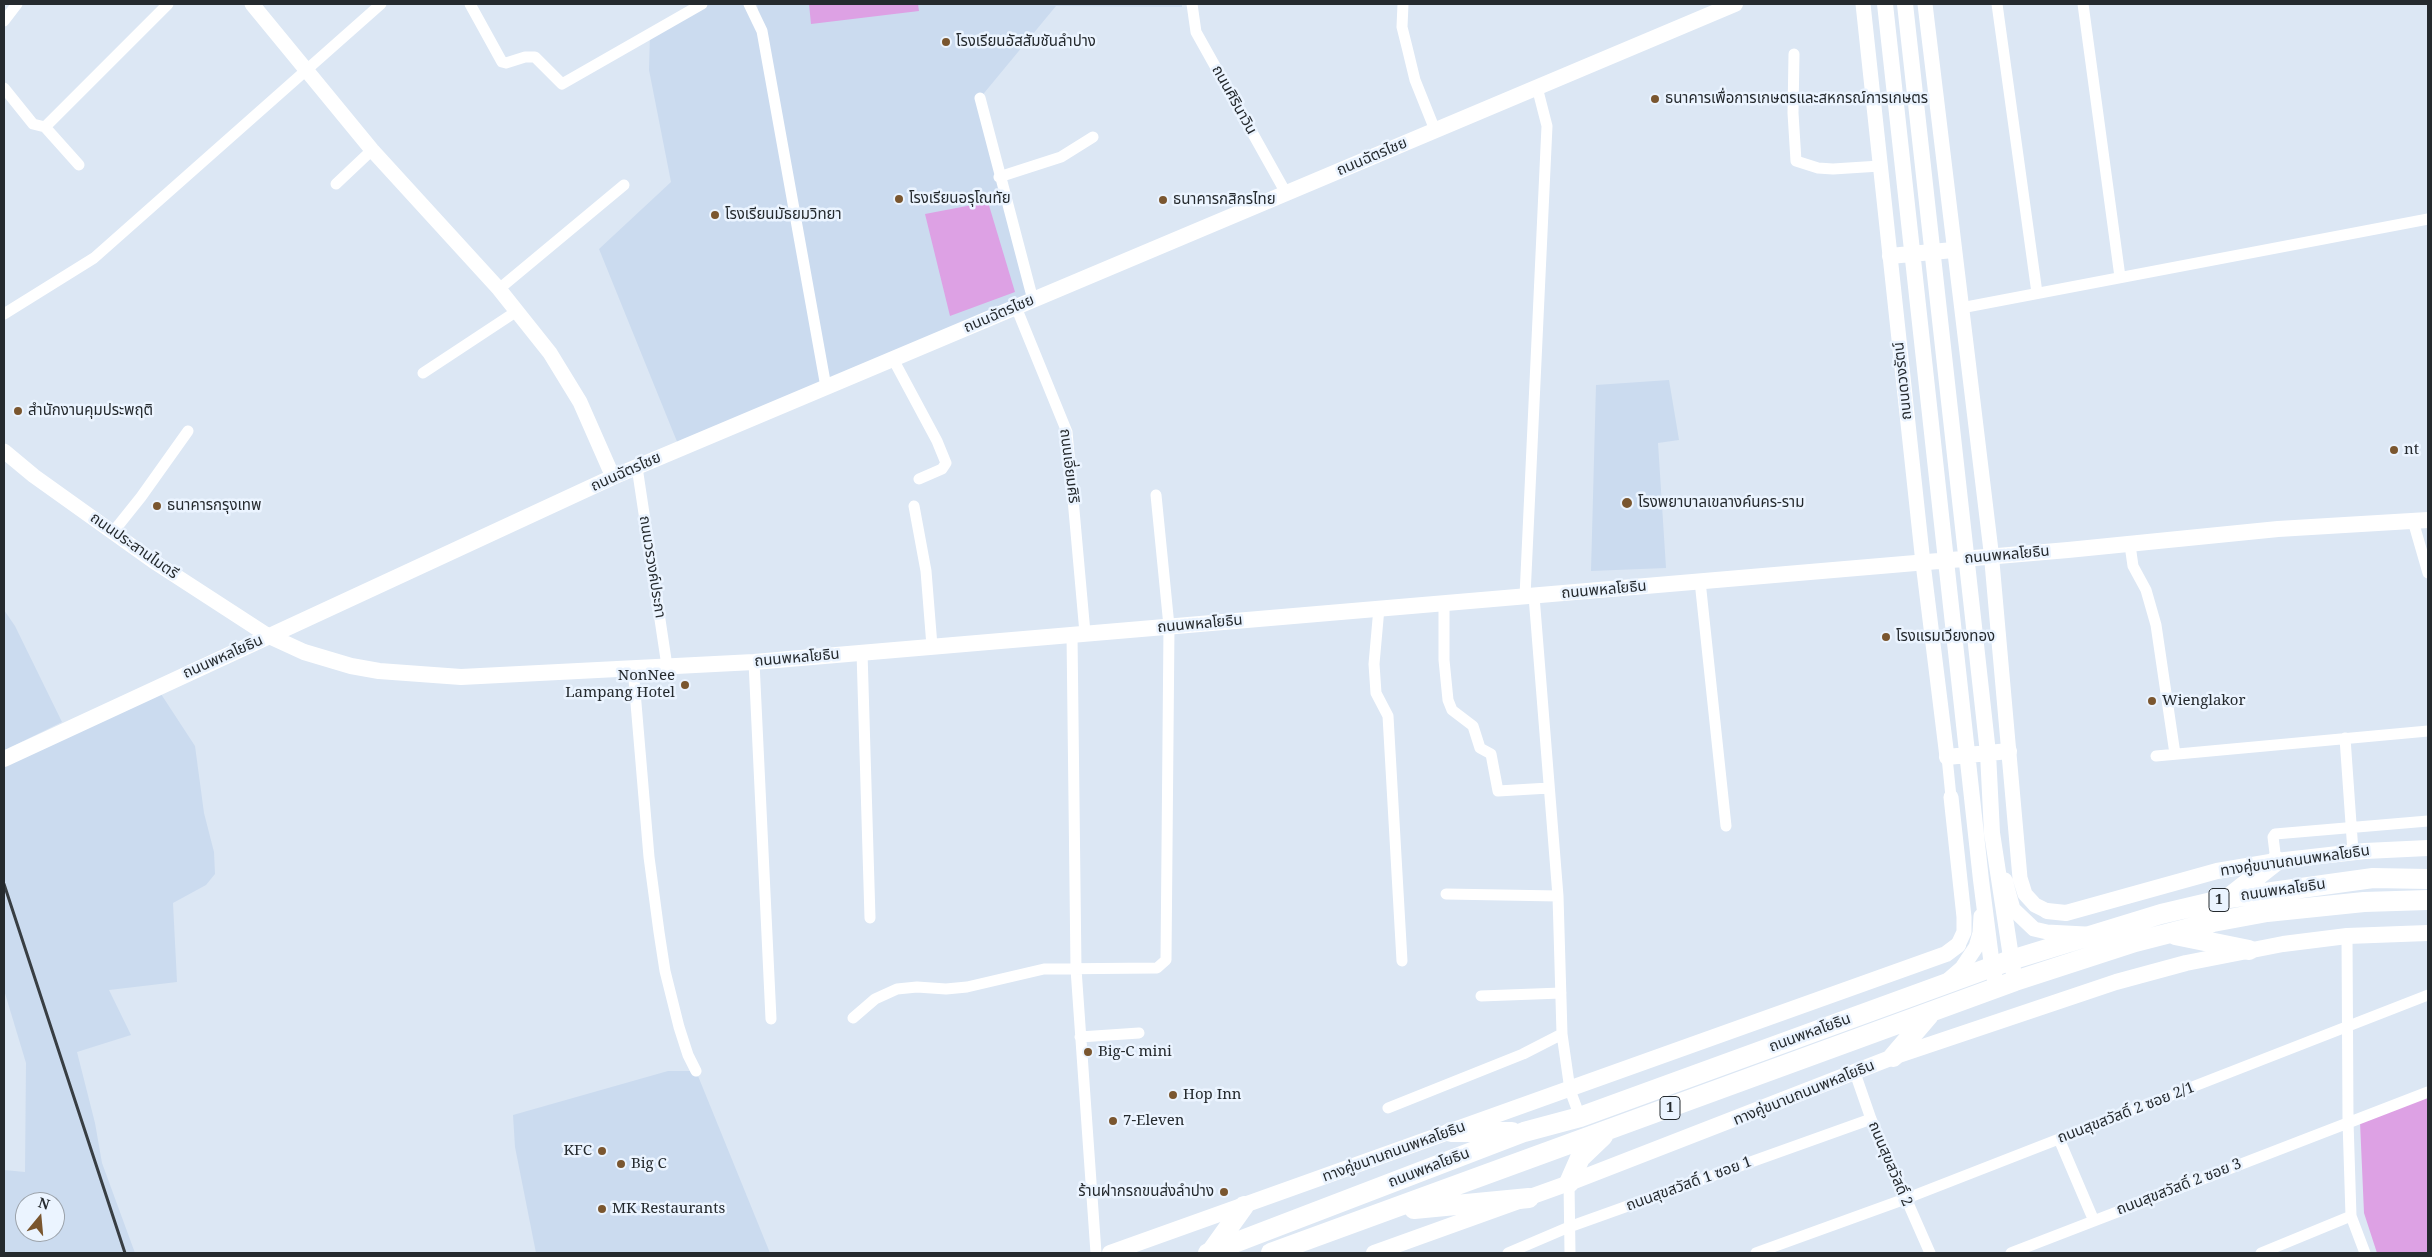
<!DOCTYPE html>
<html>
<head>
<meta charset="utf-8">
<style>
  body { margin:0 }
  #map { position:relative; width:2432px; height:1257px; overflow:hidden; background:#dce7f4; font-family:"Noto Serif",serif }
  canvas { display:block }
  .frame { position:absolute; inset:0; border:5px solid #252a2e; pointer-events:none }
  .north { position:absolute; left:15px; top:1192px; width:50px; height:50px; box-sizing:border-box; background:#ebf4ff; border:1px solid #9ca3ab; border-radius:50%; rotate:17deg; font-size:14px; font-weight:700; line-height:20px; text-align:center; color:#252a2e }
  .north::after { content:''; display:block; margin:auto; width:18px; height:22px; background:#7a562f; clip-path:polygon(50% 0,100% 100%,50% 72%,0 100%) }
</style>
</head>
<body>
<div id="map">
<canvas width="2432" height="1257"></canvas>
<div class="frame"></div>
<div class="north">N</div>
</div>
<script>
const ctx = document.querySelector('canvas').getContext('2d');
ctx.lineJoin = 'round';
function fill(path, color) { ctx.fillStyle = color; ctx.fill(path, 'evenodd'); }
const poly = rows => new Path2D(rows.map(r => 'M' + r).join(''));
function stroke(path, color, width, dash) { ctx.strokeStyle = color; ctx.lineWidth = width; ctx.lineCap = dash ? 'butt' : 'round'; ctx.setLineDash(dash || []); ctx.stroke(path); }
function write(font, color, halo, rows, align = 'center') {
  ctx.font = font + ' "Noto Serif","Noto Sans Thai",serif'; ctx.lineWidth = 5; ctx.setLineDash([]); ctx.textBaseline = 'middle'; ctx.strokeStyle = halo; ctx.fillStyle = color; for (const [text, x, y, turn = 0] of rows) {
    ctx.save(); ctx.translate(x, y); ctx.rotate((+turn || 0) * Math.PI / 180); ctx.textAlign = isNaN(turn) ? turn : align; if (halo) ctx.strokeText(text, 0, 0); ctx.fillText(text, 0, 0); ctx.restore();
  }
}
const built = poly([
  [702,4,749,4,761,29,757,4,1182,4,1182,7,1056,6,980,98,1033,300,680,449,599,249,671,182,649,70,650,34],
  [1669,380,1679,440,1658,443,1666,568,1591,571,1596,385],
  [4,610,15,626,62,722,7,749,161,694,195,746,204,813,214,852,215,874,206,885,173,903,177,982,109,990,131,1035,77,1052,95,1123,102,1163,135,1253,4,1253,4,1170,25,1172,26,1063,4,990],
  [25,1202,55,1202,55,1232,25,1232],
  [668,1071,696,1071,770,1253,536,1253,515,1147,513,1115]
]);
const green = poly([
  [809,4,918,4,919,11,811,24],
  [988,202,1015,292,950,316,925,214],
  [2428,1097,2428,1253,2377,1253,2364,1213,2360,1122]
]);
const minor = poly([
  [470,4,502,62,506,63,525,57,535,57,562,84,702,4],
  [749,4,762,31,826,387],
  [1192,4,1196,32,1286,193],
  [1403,4,1402,27,1407,47,1415,80,1435,130],
  [1997,4,2037,293],
  [2083,4,2120,277],
  [4,21,17,4],
  [1794,54,1793,113,1796,161,1818,168,1833,169,1880,166],
  [4,88,33,124,45,127,79,165],
  [980,98,1033,300],
  [45,127,168,4],
  [999,177,1061,157,1093,137],
  [336,184,372,150],
  [499,289,624,185],
  [1016,307,1067,432,1085,633],
  [1961,308,2428,219],
  [4,314,94,258,381,4],
  [893,359,937,441,946,463,942,469,919,479],
  [423,373,517,311],
  [637,467,667,666],
  [914,506,926,571,932,646],
  [2413,521,2428,573],
  [113,532,141,497,188,431],
  [2130,545,2133,566,2146,590,2156,625,2175,754],
  [1700,581,1726,826],
  [1525,596,1547,126,1537,87],
  [1534,596,1558,896,1562,1034,1570,1090,1580,1117],
  [1444,604,1444,660,1448,700,1452,710,1473,726,1480,748,1491,754,1498,791,1549,788],
  [1379,608,1374,664,1376,693,1388,716,1402,961],
  [1072,634,1076,969,1096,1253],
  [862,652,870,918],
  [754,662,771,1019],
  [633,668,649,857,659,932,665,971,679,1027,688,1055,696,1071],
  [2345,738,2353,852],
  [2156,756,2428,731],
  [1947,757,1951,797],
  [2276,861,2273,837,2275,834,2428,821],
  [1446,894,1558,896],
  [2347,936,2348,1121,2351,1216,2365,1253],
  [1481,996,1561,993],
  [853,1018,875,999,897,989,917,987,946,989,967,987,1044,969,1157,968,1166,960,1169,626,1156,495],
  [1080,1037,1139,1033],
  [1855,1073,1871,1119,1930,1253],
  [1388,1108,1523,1054,1562,1034],
  [2059,1139,2094,1221],
  [1569,1183,1570,1253],
  [1508,1253,1569,1227,1871,1119],
  [1756,1253,1905,1199,2428,995],
  [2011,1253,2428,1092],
  [2261,1253,2351,1216]
]);
const tertiary = poly([
  [252,4,372,150,499,289,550,353,580,402,613,477],
  [1863,4,1923,563,1947,757],
  [1925,4,1991,551,2020,878,2025,894,2035,905,2047,911],
  [4,451,34,476,153,561,267,635],
  [1951,797,1964,917,1964,932,1958,945],
  [2005,880,2013,909,2034,929,2047,932,2085,934],
  [1947,981,1962,968,1976,947,1980,933,1981,916]
]);
const secondary = poly([
  [1885,4,1981,880,1992,966,1997,988],
  [1905,4,1988,753,1992,833,2013,970],
  [1890,256,1953,250],
  [267,635,304,652,351,666,379,671,461,677,754,662,2068,550,2278,529,2428,520],
  [1947,757,2009,751],
  [4,759,613,477,1735,4],
  [2047,911,2066,913,2217,871,2276,861,2365,851,2428,848],
  [1110,1253,1946,954,1958,945],
  [1374,1253,1569,1183,1893,1057,2116,982,2186,963,2283,944,2347,936,2428,933]
]);
const trunk = poly([
  [2230,897,2276,861],
  [2175,935,2249,950],
  [1893,1057,1929,1015],
  [1451,1132,1512,1132],
  [1569,1183,1580,1158,1603,1136],
  [1414,1209,1529,1198],
  [1211,1252,1244,1206],
  [1208,1253,1524,1132,1580,1117,2011,960,2161,914,2229,898,2373,878,2428,879],
  [1271,1253,2015,981,2135,942,2213,922,2267,912,2364,902,2428,900]
]);
const rail = poly([
  [4,884,125,1253]
]);
const markers = [
  [946,42,5,"#7a562f"],
  [1655,99,5,"#7a562f"],
  [899,199,5,"#7a562f"],
  [1163,200,5,"#7a562f"],
  [715,215,5,"#7a562f"],
  [18,411,5,"#7a562f"],
  [2394,450,5,"#7a562f"],
  [1627,503,6,"#7a562f"],
  [157,506,5,"#7a562f"],
  [1886,637,5,"#7a562f"],
  [685,685,5,"#7a562f"],
  [2152,701,5,"#7a562f"],
  [1088,1052,5,"#7a562f"],
  [1173,1095,5,"#7a562f"],
  [1113,1121,5,"#7a562f"],
  [602,1151,5,"#7a562f"],
  [621,1164,5,"#7a562f"],
  [1224,1192,5,"#7a562f"],
  [602,1209,5,"#7a562f"]
];
const shields = [
  [2219,900,20],
  [1670,1108,20]
];
const shieldNames = [
  ["1",2219,900],
  ["1",1670,1108]
];
const poiNames = [
  ["โรงเรียนอัสสัมชันลำปาง",956,42],
  ["ธนาคารเพื่อการเกษตรและสหกรณ์การเกษตร",1665,99],
  ["โรงเรียนอรุโณทัย",909,199],
  ["ธนาคารกสิกรไทย",1173,200],
  ["โรงเรียนมัธยมวิทยา",725,215],
  ["สำนักงานคุมประพฤติ",28,411],
  ["nt",2404,450],
  ["โรงพยาบาลเขลางค์นคร-ราม",1638,503],
  ["ธนาคารกรุงเทพ",167,506],
  ["โรงแรมเวียงทอง",1896,637],
  ["NonNee",675,676,"right"],
  ["Lampang Hotel",675,693,"right"],
  ["Wienglakor",2162,701],
  ["Big-C mini",1098,1052],
  ["Hop Inn",1183,1095],
  ["7-Eleven",1123,1121],
  ["KFC",592,1151,"right"],
  ["Big C",631,1164],
  ["ร้านฝากรถขนส่งลำปาง",1214,1192,"right"],
  ["MK Restaurants",612,1209]
];
const streetNames = [
  ["ถนนศิรินาวิน",1234,100,61],
  ["ถนนฉัตรไชย",1372,157,-23],
  ["ถนนฉัตรไชย",999,314,-23],
  ["ถนนดวงรัตน์",1903,381,-96],
  ["ถนนเอี่ยมศิริ",1069,466,83],
  ["ถนนฉัตรไชย",626,472,-24],
  ["ถนนประสานไมตรี",134,546,35],
  ["ถนนพหลโยธิน",2007,555,-5],
  ["ถนนวรวงค์ประภา",652,567,81],
  ["ถนนพหลโยธิน",1604,590,-5],
  ["ถนนพหลโยธิน",1200,624,-5],
  ["ถนนพหลโยธิน",223,657,-24],
  ["ถนนพหลโยธิน",797,658,-5],
  ["ทางคู่ขนานถนนพหลโยธิน",2295,861,-8],
  ["ถนนพหลโยธิน",2283,890,-8],
  ["ถนนพหลโยธิน",1810,1033,-20],
  ["ทางคู่ขนานถนนพหลโยธิน",1804,1093,-22],
  ["ถนนสุขสวัสดิ์ 2 ซอย 2/1",2126,1113,-21],
  ["ทางคู่ขนานถนนพหลโยธิน",1394,1152,-20],
  ["ถนนสุขสวัสดิ์ 2",1890,1164,67],
  ["ถนนพหลโยธิน",1429,1168,-21],
  ["ถนนสุขสวัสดิ์ 1 ซอย 1",1689,1184,-20],
  ["ถนนสุขสวัสดิ์ 2 ซอย 3",2179,1187,-21]
];
fill(built, '#cbdbef');
fill(green, '#dda1e4');
stroke(minor, '#fff', 11);
stroke(tertiary, '#fff', 15);
stroke(secondary, '#fff', 16);
stroke(trunk, '#fff', 20);
stroke(rail, '#383e43', 3);
for (const [x, y, r, color] of markers) { const dot = new Path2D(); dot.arc(x, y, r, 0, 2 * Math.PI); ctx.fillStyle = color; ctx.fill(dot); stroke(dot, '#ebf4ff', 2); }
for (const [x, y, w] of shields) { const box = new Path2D(); box.roundRect(x - w / 2, y - 11.5, w, 23, 4); ctx.fillStyle = '#ebf4ff'; ctx.fill(box); stroke(box, '#252a2e', 1); }
write('bold 14px', '#252a2e', null, shieldNames);
write('15px', '#252a2e', '#ebf4ff', poiNames, 'left');
write('15px', '#252a2e', '#ebf4ff', streetNames);
</script>
</body>
</html>
